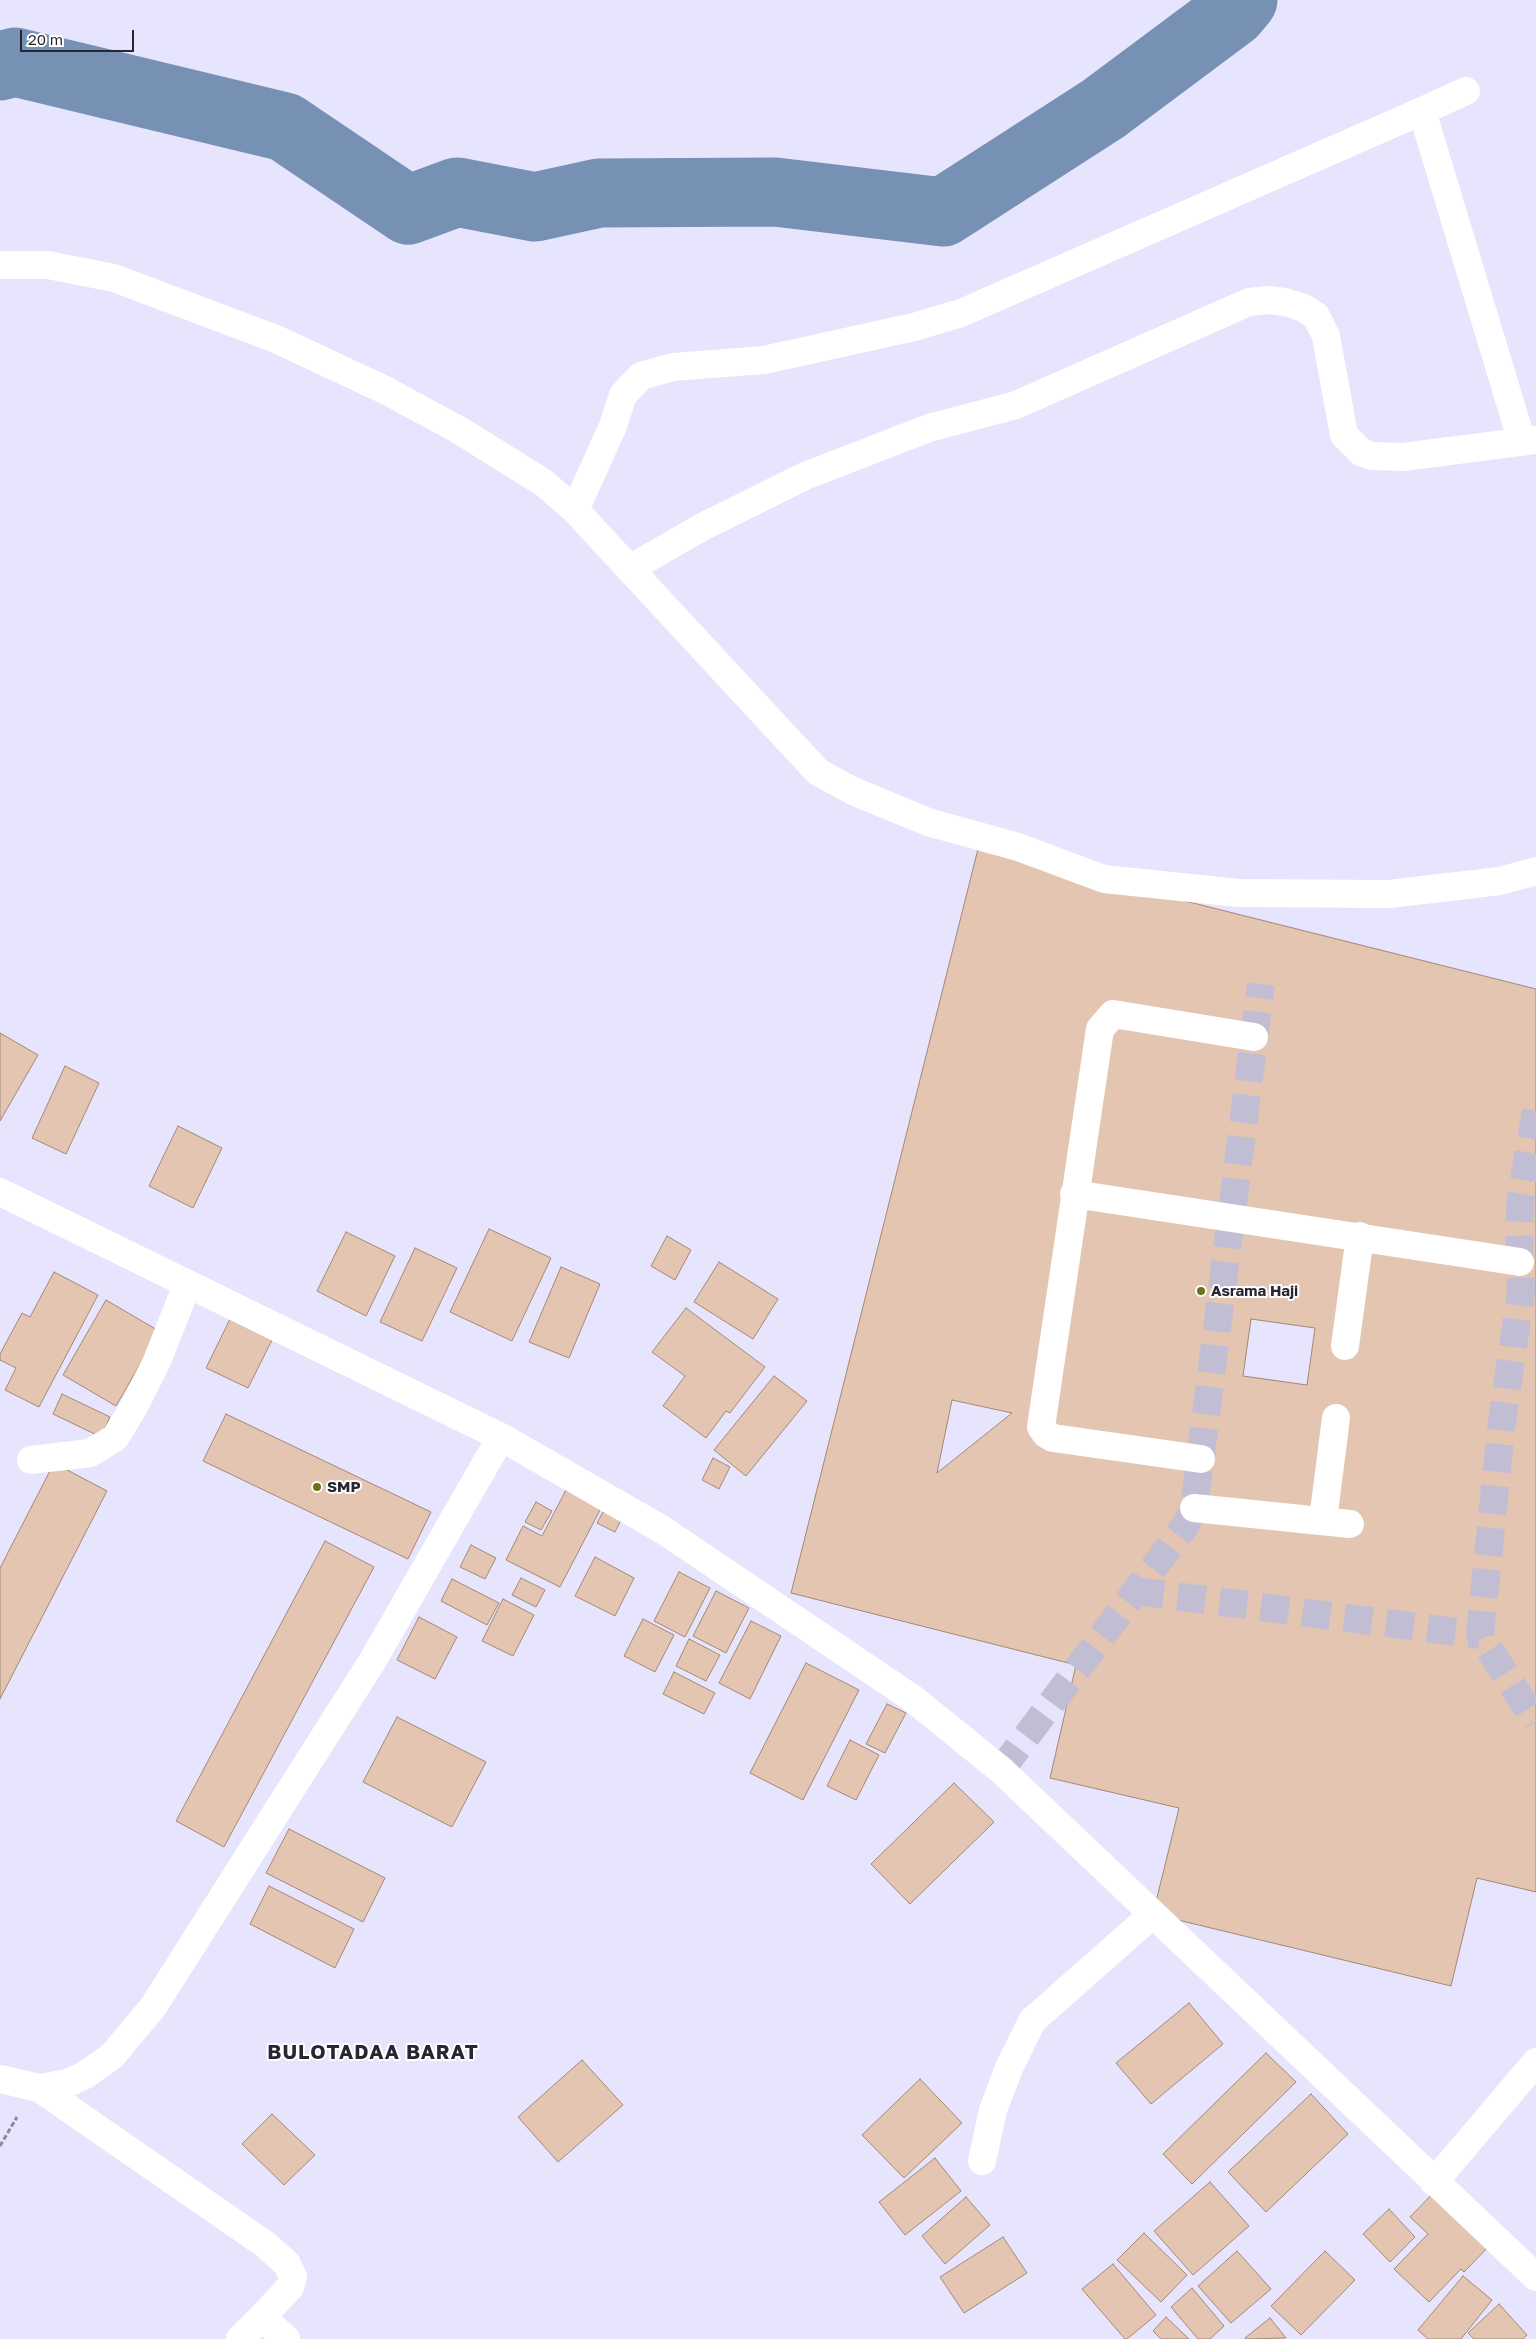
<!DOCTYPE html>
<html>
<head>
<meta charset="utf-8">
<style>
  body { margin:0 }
  #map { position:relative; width:1536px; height:2339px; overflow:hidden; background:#e7e4fd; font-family:"Golos Text",sans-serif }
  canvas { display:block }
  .scale { position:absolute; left:20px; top:30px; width:114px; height:22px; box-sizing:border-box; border:2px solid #282632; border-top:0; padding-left:6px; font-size:15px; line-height:18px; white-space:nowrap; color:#282632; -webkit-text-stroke:4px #fff; paint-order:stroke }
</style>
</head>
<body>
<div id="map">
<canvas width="1536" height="2339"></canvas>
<div class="scale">20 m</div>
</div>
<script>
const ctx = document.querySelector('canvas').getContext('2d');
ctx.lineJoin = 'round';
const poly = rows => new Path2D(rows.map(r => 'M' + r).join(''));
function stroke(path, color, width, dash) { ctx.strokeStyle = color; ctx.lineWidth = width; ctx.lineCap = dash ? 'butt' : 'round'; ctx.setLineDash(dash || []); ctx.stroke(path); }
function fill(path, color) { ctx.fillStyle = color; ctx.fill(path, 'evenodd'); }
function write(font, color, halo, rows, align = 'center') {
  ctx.font = font + ' "Golos Text",sans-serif'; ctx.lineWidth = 4; ctx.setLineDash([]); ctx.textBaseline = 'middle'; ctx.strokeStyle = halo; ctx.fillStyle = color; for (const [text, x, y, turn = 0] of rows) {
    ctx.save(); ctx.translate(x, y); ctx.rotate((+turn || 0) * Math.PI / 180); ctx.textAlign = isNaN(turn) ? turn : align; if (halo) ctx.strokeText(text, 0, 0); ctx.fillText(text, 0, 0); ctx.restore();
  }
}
const river = poly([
  [0,66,15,62,285,127,408,210,457,192,535,207,599,193,775,192,943,212,1103,109,1233,12,1243,0]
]);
const building = poly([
  [978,849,1536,989,1536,1892,1477,1878,1451,1986,1153,1914,1179,1808,1050,1778,1076,1665,791,1593,978,849],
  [0,1033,38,1055,0,1121,0,1033],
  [65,1066,99,1083,66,1154,32,1138,65,1066],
  [178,1126,222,1148,193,1208,149,1186,178,1126],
  [489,1229,551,1258,512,1341,450,1312,489,1229],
  [346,1232,395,1256,366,1316,317,1291,346,1232],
  [667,1236,691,1250,675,1280,651,1266,667,1236],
  [415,1248,457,1268,422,1341,380,1322,415,1248],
  [719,1262,778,1299,753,1339,694,1302,719,1262],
  [561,1267,600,1284,569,1358,529,1342,561,1267],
  [54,1272,98,1295,39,1407,5,1390,16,1368,0,1360,0,1354,22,1313,30,1317,54,1272],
  [106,1300,159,1331,116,1406,63,1375,106,1300],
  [686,1308,765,1367,730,1413,726,1411,706,1438,663,1406,685,1376,652,1352,686,1308],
  [233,1313,275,1334,248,1388,206,1368,233,1313],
  [1251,1319,1315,1328,1307,1385,1243,1376,1251,1319],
  [774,1376,807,1401,746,1476,714,1450,774,1376],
  [62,1394,110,1417,101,1437,53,1414,62,1394],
  [952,1400,1012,1413,937,1473,952,1400],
  [226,1414,431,1512,408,1559,203,1461,226,1414],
  [713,1458,730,1467,719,1489,702,1480,713,1458],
  [54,1463,107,1491,0,1699,0,1568,54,1463],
  [566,1490,601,1508,560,1587,506,1560,523,1526,542,1536,566,1490],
  [536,1502,552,1511,541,1530,525,1522,536,1502],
  [608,1503,625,1512,615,1532,597,1523,608,1503],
  [325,1541,374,1567,224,1847,176,1821,325,1541],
  [471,1545,496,1558,485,1579,460,1567,471,1545],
  [595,1557,634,1578,615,1616,575,1596,595,1557],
  [679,1572,710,1588,685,1637,654,1621,679,1572],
  [521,1578,545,1590,536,1607,512,1595,521,1578],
  [452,1579,499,1603,487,1625,441,1601,452,1579],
  [716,1591,749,1608,726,1653,693,1636,716,1591],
  [503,1599,534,1615,513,1656,482,1641,503,1599],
  [419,1617,457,1637,435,1679,397,1660,419,1617],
  [643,1619,674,1635,655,1672,624,1656,643,1619],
  [751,1621,781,1636,750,1699,719,1683,751,1621],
  [689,1639,720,1655,706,1681,676,1666,689,1639],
  [806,1663,859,1690,803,1800,750,1773,806,1663],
  [674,1672,715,1693,704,1714,663,1694,674,1672],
  [887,1704,906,1713,885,1753,866,1744,887,1704],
  [397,1717,486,1762,452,1827,363,1782,397,1717],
  [850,1740,879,1755,856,1800,827,1786,850,1740],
  [954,1783,994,1822,910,1904,871,1864,954,1783],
  [289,1829,385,1878,363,1922,266,1873,289,1829],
  [269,1886,354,1929,335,1968,250,1924,269,1886],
  [1189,2003,1223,2044,1151,2104,1116,2063,1189,2003],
  [1266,2053,1296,2082,1192,2184,1163,2154,1266,2053],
  [582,2060,623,2105,558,2162,518,2117,582,2060],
  [920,2079,962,2123,904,2178,862,2135,920,2079],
  [1311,2094,1348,2134,1266,2212,1228,2172,1311,2094],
  [272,2114,315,2155,284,2185,242,2144,272,2114],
  [935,2158,961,2191,905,2235,879,2202,935,2158],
  [1210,2182,1249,2226,1193,2275,1154,2231,1210,2182],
  [1438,2188,1494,2241,1464,2272,1461,2269,1429,2302,1394,2269,1428,2234,1410,2217,1438,2188],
  [966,2197,990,2225,945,2264,922,2236,966,2197],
  [1389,2209,1415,2237,1390,2262,1363,2234,1389,2209],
  [1144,2233,1187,2275,1161,2302,1117,2260,1144,2233],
  [1003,2237,1027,2273,964,2313,940,2277,1003,2237],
  [1237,2251,1271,2289,1231,2323,1198,2286,1237,2251],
  [1325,2251,1355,2280,1301,2335,1271,2306,1325,2251],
  [1113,2264,1156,2315,1127,2339,1125,2339,1082,2289,1113,2264],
  [1463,2276,1492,2300,1461,2339,1428,2339,1418,2330,1463,2276],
  [1192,2288,1224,2326,1210,2339,1198,2339,1171,2307,1192,2288],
  [1499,2304,1527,2335,1523,2339,1474,2339,1468,2333,1499,2304],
  [1166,2317,1189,2339,1161,2339,1153,2331,1166,2317],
  [1270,2318,1286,2338,1246,2339,1245,2338,1270,2318]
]);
const minorTunnel = poly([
  [1536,1111,1521,1196,1519,1232,1521,1292,1501,1429,1480,1635,1536,1722],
  [1136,1591,1480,1635],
  [1001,1770,1185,1526,1194,1508,1261,984]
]);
const path = poly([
  [0,2146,17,2117]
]);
const minor = poly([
  [1422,111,1466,91],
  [0,265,48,265,114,278,276,339,385,390,459,430,544,483,575,510,818,772,853,791,928,822,1018,847,1104,879,1239,893,1389,894,1500,881,1536,871],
  [575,510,613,426,623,395,641,376,673,367,764,360,914,327,961,313,1422,111,1522,442],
  [631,568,702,527,805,476,929,428,1016,405,1249,302,1268,300,1285,302,1304,308,1316,316,1326,336,1344,435,1361,452,1372,456,1403,457,1536,440],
  [0,1192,501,1437,663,1530,912,1698,1001,1770,1536,2277],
  [1074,1194,1520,1262],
  [1345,1346,1360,1236],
  [1201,1459,1053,1438,1046,1434,1041,1427,1100,1029,1113,1014,1254,1037],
  [31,1460,90,1453,115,1438,135,1405,157,1361,187,1285],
  [1194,1508,1350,1524],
  [1323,1520,1336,1418],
  [0,2079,39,2088,68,2083,85,2075,112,2056,153,2007,373,1660,501,1437],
  [39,2088,266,2245,287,2264,293,2277,290,2287,262,2317,286,2339],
  [982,2161,993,2110,1009,2068,1032,2021,1153,1914],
  [1434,2182,1536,2062],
  [240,2339,262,2317]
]);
const markers = [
  [1201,1291,5,"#68731d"],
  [317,1487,5,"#68731d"]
];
const poiNames = [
  ["Asrama Haji",1211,1291],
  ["SMP",327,1487]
];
const districtNames = [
  ["BULOTADAA BARAT",373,2053]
];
stroke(river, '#7691b3', 69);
fill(building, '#e3c5b1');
stroke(building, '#a38875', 1);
stroke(minorTunnel, '#c1bed4', 28, [28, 14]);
stroke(path, '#8a889b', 3, [5, 2.5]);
stroke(minor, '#fff', 28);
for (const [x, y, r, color] of markers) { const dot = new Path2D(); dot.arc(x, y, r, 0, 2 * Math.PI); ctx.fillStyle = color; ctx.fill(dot); stroke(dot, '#fff', 2); }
write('bold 15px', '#282632', '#fff', poiNames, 'left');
ctx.letterSpacing = '1px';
write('bold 20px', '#282632', '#fff', districtNames);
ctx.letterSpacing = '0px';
</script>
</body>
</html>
